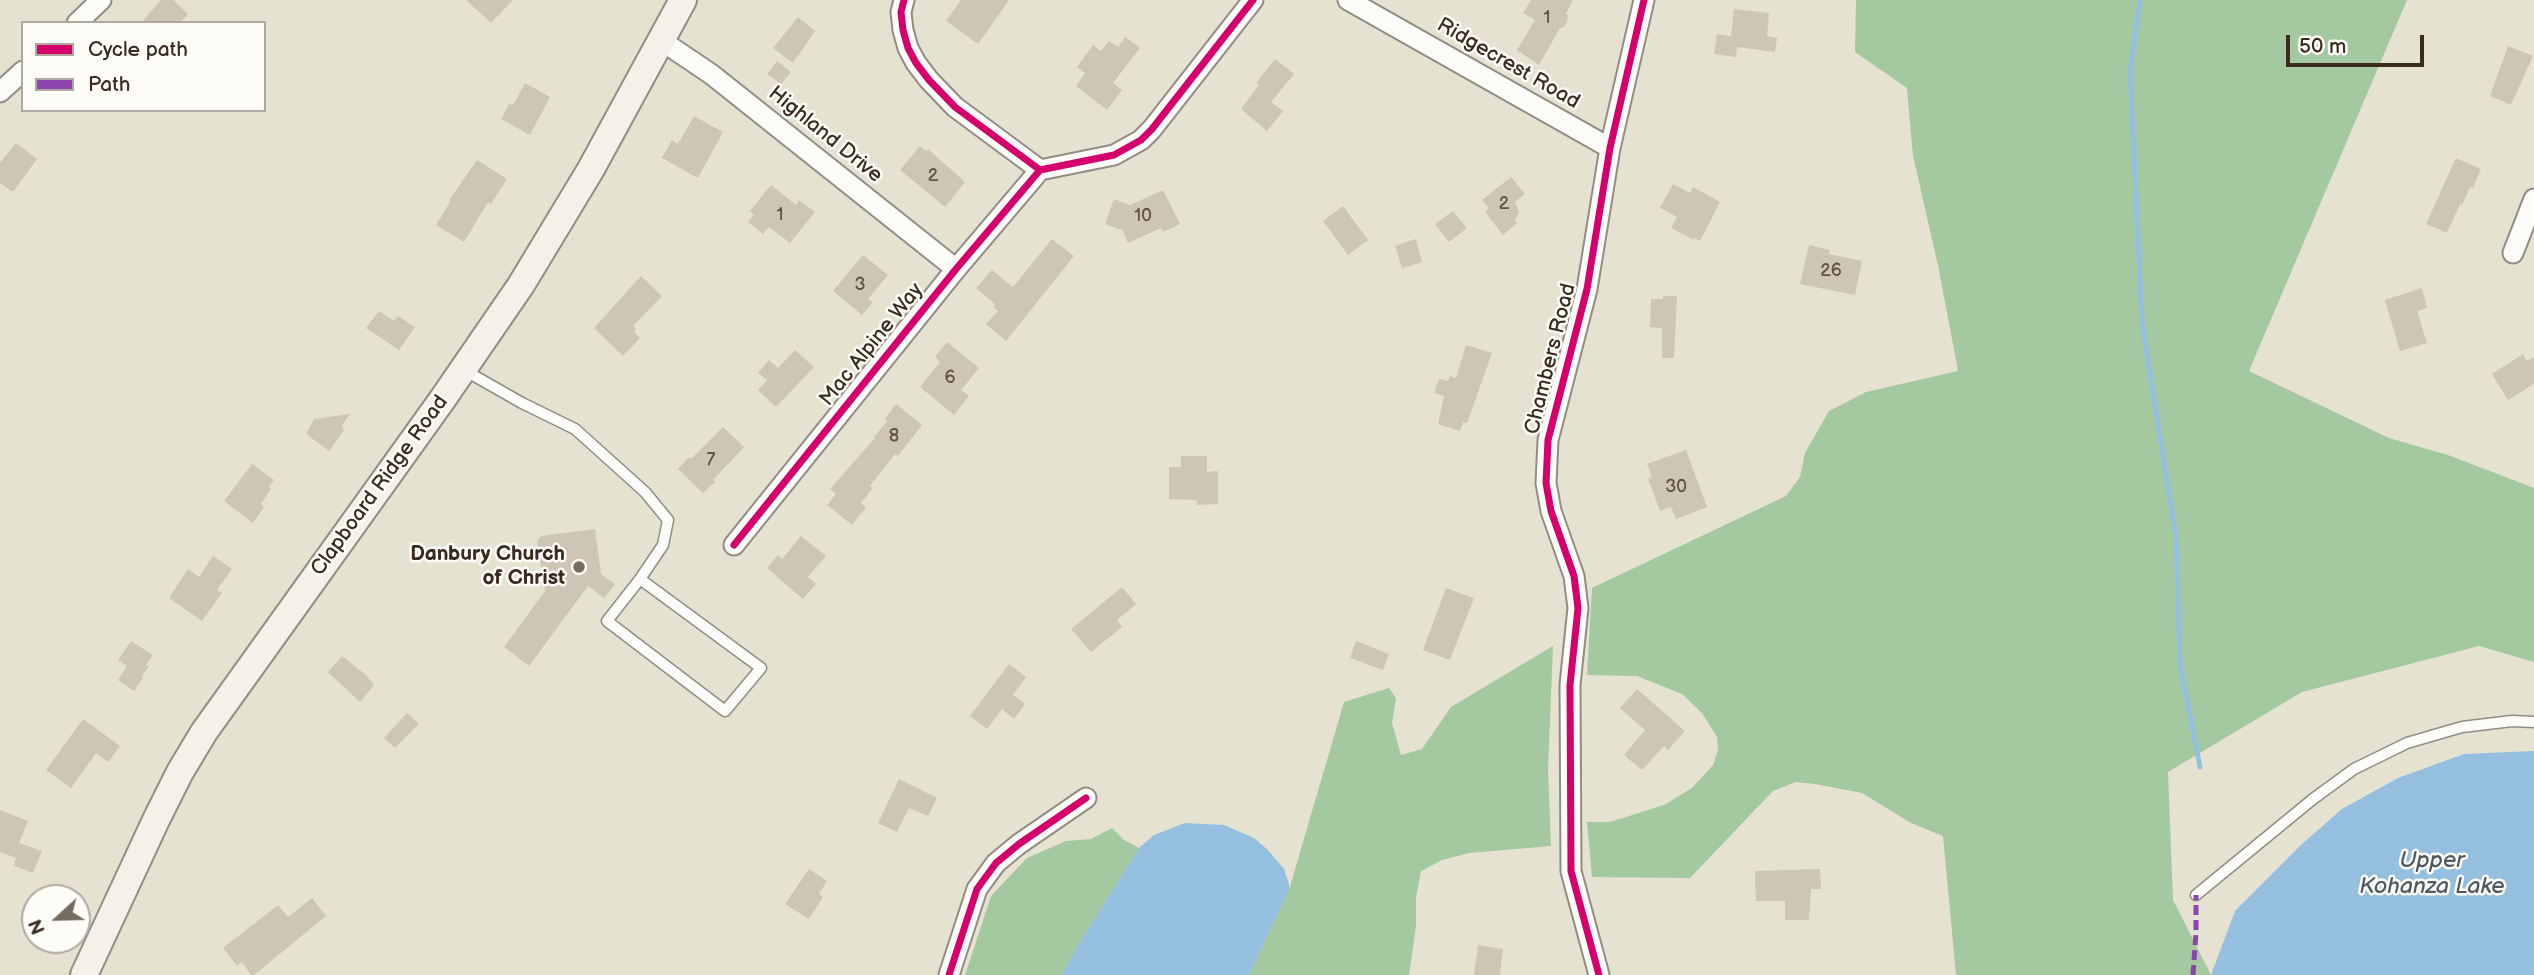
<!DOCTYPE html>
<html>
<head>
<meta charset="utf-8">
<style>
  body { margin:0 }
  #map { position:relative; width:2534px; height:975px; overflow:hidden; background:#e5e2d2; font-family:"Balsamiq Sans",sans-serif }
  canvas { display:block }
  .legend { position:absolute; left:21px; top:21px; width:245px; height:91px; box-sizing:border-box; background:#fdfcf7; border:2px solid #afa8a0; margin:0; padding:9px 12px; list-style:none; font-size:21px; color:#3b2a1e }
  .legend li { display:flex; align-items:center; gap:14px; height:35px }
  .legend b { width:35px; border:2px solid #afa8a0 }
  .north { position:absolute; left:21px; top:884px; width:70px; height:70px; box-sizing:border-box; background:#fdfcf7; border:2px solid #afa8a0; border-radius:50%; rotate:248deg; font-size:19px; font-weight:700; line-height:28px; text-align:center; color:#3b2a1e }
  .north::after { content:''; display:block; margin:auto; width:24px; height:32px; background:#766a5d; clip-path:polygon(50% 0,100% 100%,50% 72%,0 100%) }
  .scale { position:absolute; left:2286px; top:35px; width:138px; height:32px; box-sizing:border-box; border:4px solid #3b2a1e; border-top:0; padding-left:9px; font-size:21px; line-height:24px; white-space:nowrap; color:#3b2a1e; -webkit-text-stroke:5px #fdfcf7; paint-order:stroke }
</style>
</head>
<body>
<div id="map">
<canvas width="2534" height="975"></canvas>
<ul class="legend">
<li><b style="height:9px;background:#d6006c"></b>Cycle path</li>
<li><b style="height:9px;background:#8e44ad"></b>Path</li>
</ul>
<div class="north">N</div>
<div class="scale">50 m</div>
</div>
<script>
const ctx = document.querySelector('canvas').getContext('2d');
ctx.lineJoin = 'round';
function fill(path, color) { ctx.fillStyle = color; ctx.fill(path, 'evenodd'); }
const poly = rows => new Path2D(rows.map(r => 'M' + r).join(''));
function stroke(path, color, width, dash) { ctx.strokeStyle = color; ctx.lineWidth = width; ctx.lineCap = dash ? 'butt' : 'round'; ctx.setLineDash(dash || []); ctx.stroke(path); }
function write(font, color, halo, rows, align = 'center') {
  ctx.font = font + ' "Balsamiq Sans",sans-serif'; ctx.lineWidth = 5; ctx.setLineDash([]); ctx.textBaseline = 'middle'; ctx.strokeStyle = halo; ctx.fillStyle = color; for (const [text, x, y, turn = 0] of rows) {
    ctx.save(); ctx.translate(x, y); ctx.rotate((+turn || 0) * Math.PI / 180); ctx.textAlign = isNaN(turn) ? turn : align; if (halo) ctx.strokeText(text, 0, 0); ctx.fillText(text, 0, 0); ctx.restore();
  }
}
const forest = poly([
  [1856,0,2407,0,2249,371,2389,438,2448,455,2534,488,2534,662,2479,646,2302,692,2168,772,2173,900,2211,975,1956,975,1943,836,1911,823,1862,793,1815,784,1796,782,1773,791,1690,878,1592,877,1587,822,1610,822,1664,805,1692,788,1713,765,1718,750,1717,737,1702,713,1682,694,1637,676,1587,675,1592,588,1786,496,1800,477,1805,453,1829,411,1866,392,1958,371,1938,265,1913,156,1907,88,1855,52],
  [1553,646,1548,769,1551,846,1469,853,1442,860,1421,871,1416,897,1416,926,1409,975,1249,975,1289,890,1344,702,1389,688,1396,698,1392,723,1401,755,1422,749,1451,707],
  [1112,828,1124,840,1139,848,1075,950,1062,975,965,975,991,896,1027,858,1066,841,1091,839]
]);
const water = poly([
  [2534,751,2534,975,2211,975,2235,911,2301,845,2342,809,2398,778,2464,754],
  [1185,823,1224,825,1254,838,1268,850,1284,869,1289,884,1289,890,1249,975,1062,975,1075,950,1139,848,1154,835]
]);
const stream = poly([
  [2140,0,2130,70,2142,323,2176,538,2180,664,2200,767]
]);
const building = poly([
  [161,0,173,0,188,14,180,23,141,23],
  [466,0,513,0,491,23],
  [961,0,1009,0,978,44,946,21],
  [1531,0,1573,0,1566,14,1568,15,1567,22,1563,28,1560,28,1539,65,1517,50,1535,20,1523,13],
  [1734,9,1769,13,1767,36,1777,38,1775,52,1737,47,1736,57,1714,54,1717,34,1731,36],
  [798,17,815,31,793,63,773,48],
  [1125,37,1140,48,1113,83,1122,90,1107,110,1076,86,1085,73,1077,67,1093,45,1101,51,1109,41,1118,47],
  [2508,46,2533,56,2511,105,2490,96],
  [1275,59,1294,74,1271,102,1283,111,1267,131,1241,109,1259,85,1256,83],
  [777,61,791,72,781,84,767,74],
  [525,83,550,97,530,135,501,119,509,104,513,105],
  [694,116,723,132,698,178,662,158,672,140,678,144],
  [16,143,37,159,13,192,0,183,0,163],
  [920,146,926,151,928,149,965,182,945,207,900,170],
  [2456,158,2481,169,2473,188,2470,187,2462,205,2460,204,2447,233,2426,224],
  [477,160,507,179,491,204,488,202,464,242,436,225,450,202,450,199],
  [1511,177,1525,194,1515,202,1519,212,1515,220,1517,223,1503,235,1485,212,1489,208,1482,200],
  [1673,184,1690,193,1693,187,1720,202,1700,241,1695,238,1694,240,1671,228,1677,217,1660,208],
  [771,185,796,205,799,200,815,212,790,243,769,227,763,234,748,222,754,215,750,211],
  [1163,190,1180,224,1163,232,1161,228,1128,243,1122,230,1105,224,1114,199,1130,205],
  [1343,206,1368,240,1348,255,1323,221],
  [1453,211,1467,228,1449,242,1435,224],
  [1052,239,1074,256,1006,341,986,324,998,311,993,307,995,304,976,288,992,270,1013,287],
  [1416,239,1422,262,1402,268,1395,246],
  [1809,245,1830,250,1829,254,1862,261,1855,295,1800,284],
  [863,255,888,275,868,299,873,302,862,315,833,291],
  [641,276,662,296,633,326,636,329,634,332,640,338,623,356,594,328],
  [2422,288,2427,308,2417,311,2427,343,2400,351,2385,300],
  [1663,296,1677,296,1674,358,1662,358,1662,328,1650,327,1651,299,1663,299],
  [379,311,394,321,398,316,415,327,399,350,366,328],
  [947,342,979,368,961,390,969,396,954,415,920,387,940,362,935,357],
  [1466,345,1492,353,1467,423,1463,422,1460,431,1438,424,1444,396,1434,393,1439,379,1448,381,1450,376,1456,378],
  [795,350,814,367,776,407,758,390,767,380,758,373,769,360,778,368],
  [2523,354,2527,361,2534,357,2534,384,2508,400,2492,374],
  [896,404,922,425,898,456,895,454,870,486,873,488,861,503,866,507,852,525,827,505,836,494,830,489,875,438,874,437,887,421,885,419],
  [350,414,342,425,344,430,329,451,306,434,314,419],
  [723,427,744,447,713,480,715,482,703,493,678,469,689,457,691,459],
  [1686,450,1707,507,1676,519,1671,507,1660,511,1648,479,1652,477,1647,464],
  [1181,456,1207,456,1207,472,1218,471,1218,504,1197,505,1197,500,1169,499,1169,467,1181,467],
  [252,464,274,480,269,487,271,489,261,504,264,507,253,523,224,501],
  [595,529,601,574,615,584,604,598,588,586,529,666,504,647,545,591,537,541,541,536],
  [801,536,826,556,808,577,816,584,803,599,767,568,778,555,782,559],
  [213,556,232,569,217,590,222,593,202,621,169,598,188,569,199,577],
  [1122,587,1136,604,1117,620,1122,627,1091,652,1071,629],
  [1446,588,1474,598,1450,660,1423,650],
  [131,641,153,655,146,665,149,666,142,676,143,678,134,691,118,680,127,666,118,660],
  [1356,641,1389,654,1383,670,1350,658],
  [342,656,366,675,374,685,360,702,328,672],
  [1009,664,1026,677,1013,695,1025,704,1014,719,1002,709,987,729,970,716],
  [1637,689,1685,731,1668,750,1664,746,1642,770,1624,755,1645,730,1620,708],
  [407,713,419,724,395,748,384,738],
  [83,719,120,746,108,762,96,753,71,788,46,770],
  [899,779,937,798,928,816,909,808,897,832,878,823],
  [0,810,28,821,19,843,42,851,33,873,14,866,16,858,0,852],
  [809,869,827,881,819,894,823,897,809,919,785,904],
  [1820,869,1821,889,1811,889,1809,920,1785,920,1785,901,1756,901,1755,871],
  [312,898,326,916,254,975,251,975,242,962,237,966,223,948,278,905,288,917],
  [1478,945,1503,949,1500,975,1474,975]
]);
const service = poly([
  [464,370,522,403,575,429,645,492,668,520,663,545,640,579,607,621,725,711,761,668,640,579],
  [2196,895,2313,799,2354,769,2407,743,2462,727,2512,721,2534,722]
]);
const minor = poly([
  [904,0,901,12,903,30,908,48,916,63,929,80,955,107,1040,170,1114,155,1141,140,1152,129,1253,0],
  [1348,0,1610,148],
  [77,23,101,0],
  [662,41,711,74,956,269],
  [0,92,23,71],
  [2513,253,2534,199],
  [734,545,956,269,1040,170],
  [949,975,977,889,996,863,1019,844,1086,798],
  [1599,975,1571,871,1570,685,1578,608,1574,576,1551,511,1546,483,1548,440,1587,289,1610,148,1644,0]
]);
const secondary = poly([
  [84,975,156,820,180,772,204,732,442,400,521,285,591,169,683,0]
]);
const quiet = poly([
  [2193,975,2196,933,2196,895]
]);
const cycleway = poly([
  [904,0,901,12,903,30,908,48,916,63,929,80,955,107,1040,170,1114,155,1141,140,1152,129,1253,0],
  [734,545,956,269,1040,170],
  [949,975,977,889,996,863,1019,844,1086,798],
  [1599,975,1571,871,1570,685,1578,608,1574,576,1551,511,1546,483,1548,440,1587,289,1610,148,1644,0]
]);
const markers = [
  [579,567,7,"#766a5d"]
];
const numberNames = [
  ["1",1547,18],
  ["2",933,176],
  ["2",1504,204],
  ["1",780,215],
  ["10",1143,216],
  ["26",1831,271],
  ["3",860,285],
  ["6",950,378],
  ["8",894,436],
  ["7",711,460],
  ["30",1676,487]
];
const streetNames = [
  ["Ridgecrest Road",1508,64,30],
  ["Highland Drive",825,135,39],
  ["Mac Alpine Way",872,345,-51],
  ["Chambers Road",1551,359,-76],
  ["Clapboard Ridge Road",380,486,-54]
];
const poiNames = [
  ["Danbury Church",565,555],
  ["of Christ",565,579]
];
const waterNames = [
  ["Upper",2432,861],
  ["Kohanza Lake",2432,887]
];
fill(forest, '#a4c89f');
fill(water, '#94bfdf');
stroke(stream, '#94bfdf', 5);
fill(building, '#cec5b7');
stroke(service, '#918d83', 13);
stroke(minor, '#918d83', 23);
stroke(secondary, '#918d83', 30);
stroke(service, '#fbfbf8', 10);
stroke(minor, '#fbfbf8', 19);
stroke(secondary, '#f4f1eb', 26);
stroke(quiet, '#8e44ad', 5, [10, 5]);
stroke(cycleway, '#d6006c', 7);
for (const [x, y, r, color] of markers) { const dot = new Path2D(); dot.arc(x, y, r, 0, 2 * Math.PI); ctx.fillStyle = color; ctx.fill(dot); stroke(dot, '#fdfcf7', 2.5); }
write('18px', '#605144', null, numberNames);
write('21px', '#3b2a1e', '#fdfcf7', streetNames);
write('bold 21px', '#3b2a1e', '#fdfcf7', poiNames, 'right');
write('italic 23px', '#4e5963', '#fdfcf7', waterNames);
</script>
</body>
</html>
